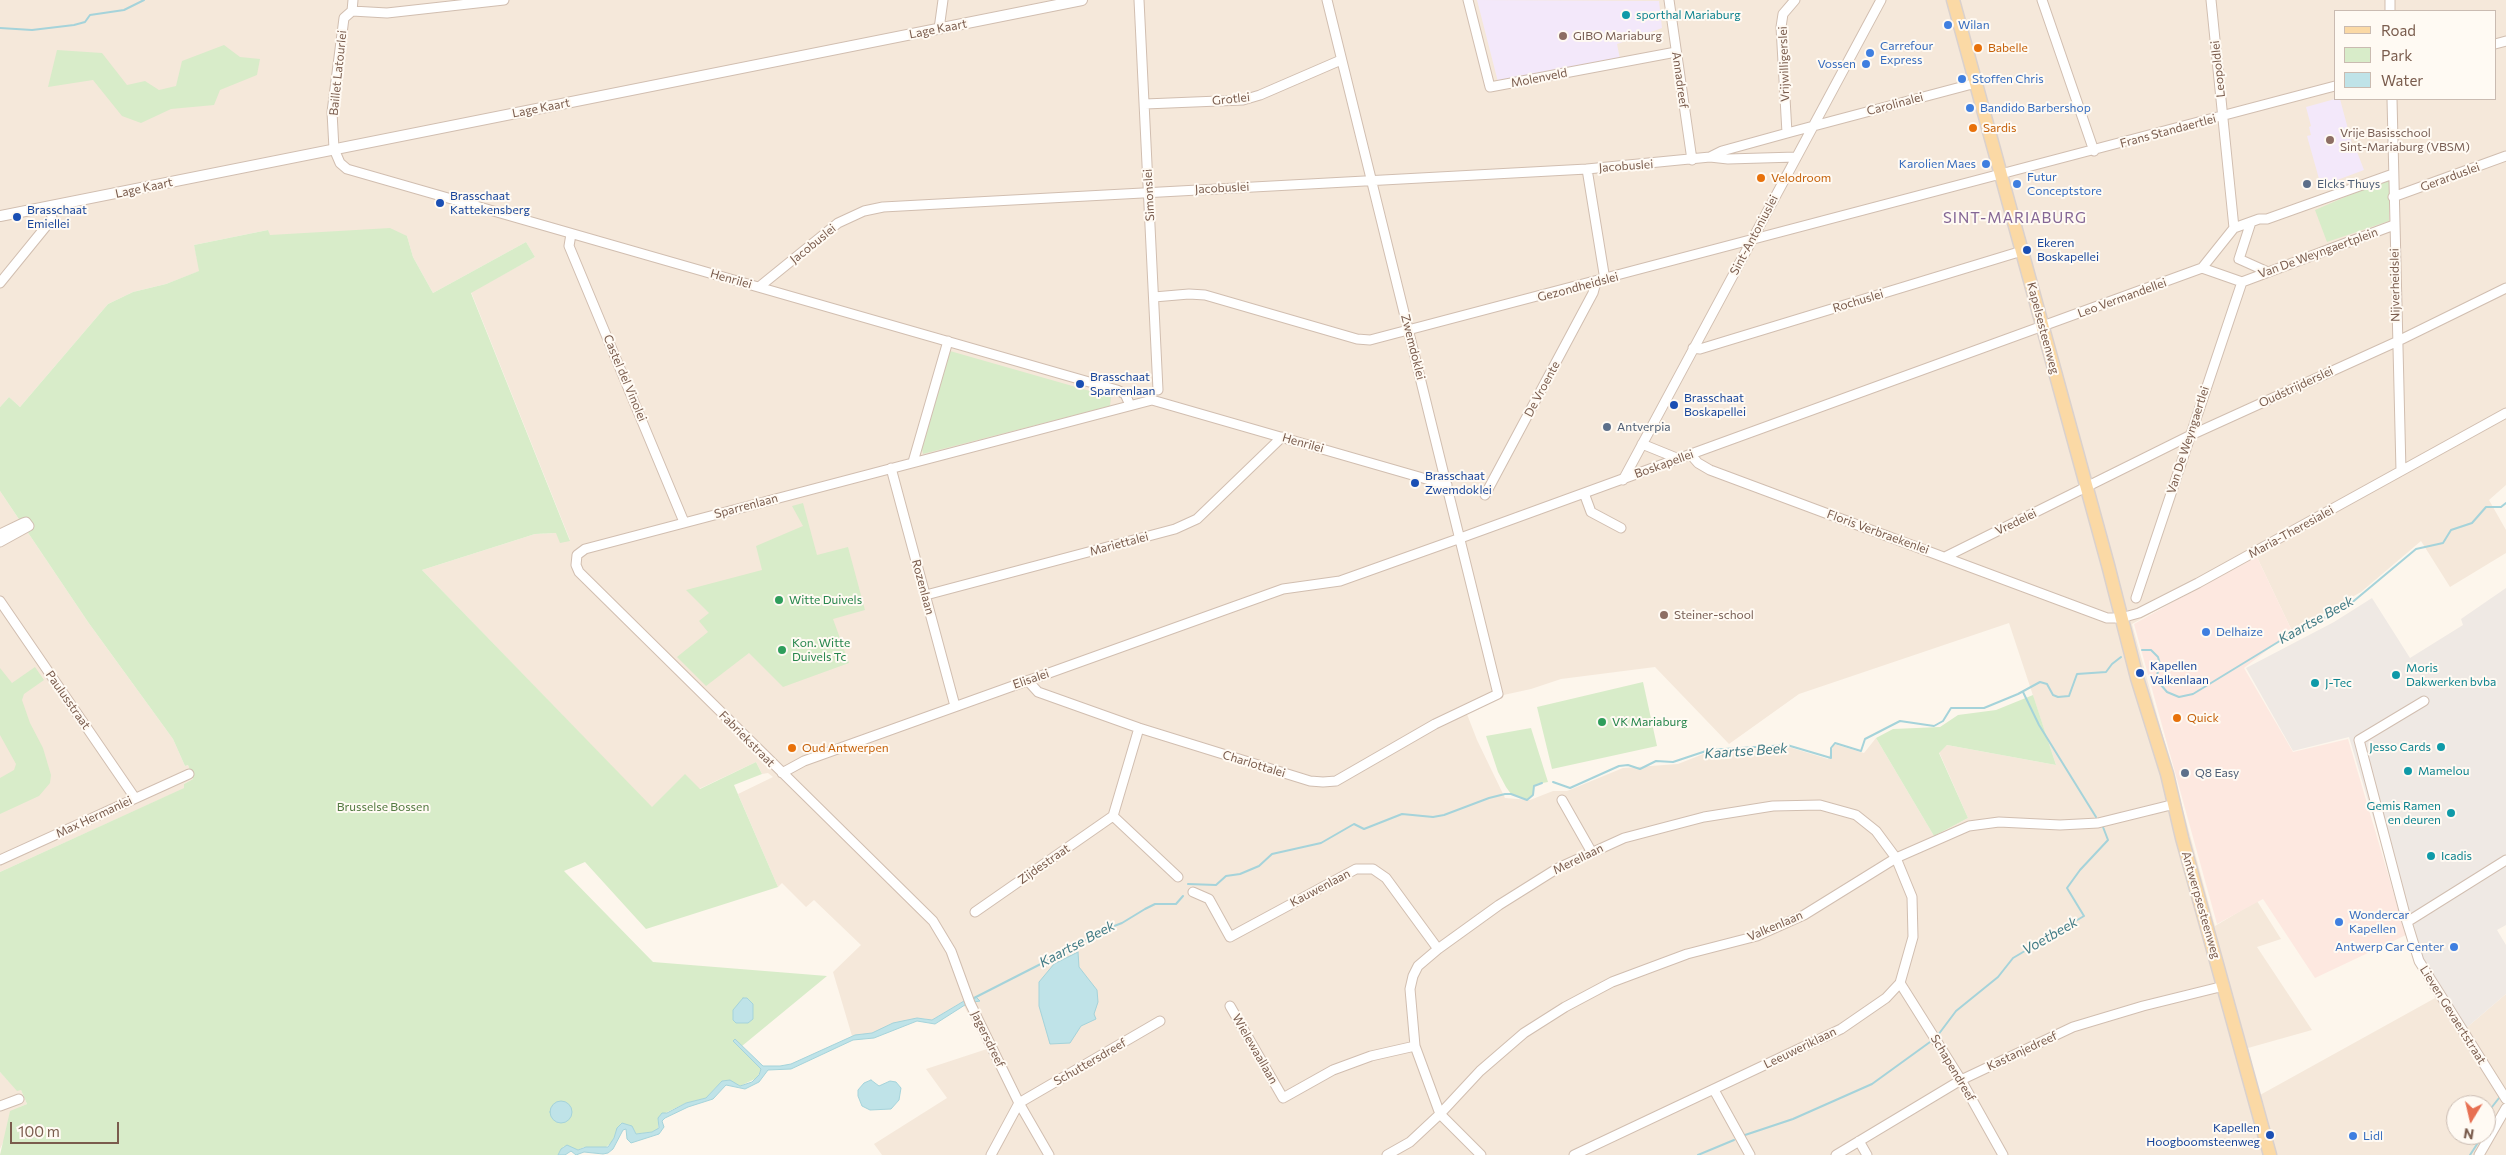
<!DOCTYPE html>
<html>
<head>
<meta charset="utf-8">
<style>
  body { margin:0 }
  #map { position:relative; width:2506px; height:1155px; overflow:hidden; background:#fdf6ec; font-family:Commissioner,sans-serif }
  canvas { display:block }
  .legend { position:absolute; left:2334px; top:10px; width:162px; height:90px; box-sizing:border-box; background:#fffaf3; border:1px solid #cabbb1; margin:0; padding:6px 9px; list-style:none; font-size:15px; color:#7a5c4d }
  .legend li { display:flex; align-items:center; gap:10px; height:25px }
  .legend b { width:25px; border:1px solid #cabbb1 }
  .north { position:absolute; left:2446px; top:1095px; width:50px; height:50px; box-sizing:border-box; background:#fffaf3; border:1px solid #cabbb1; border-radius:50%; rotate:189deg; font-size:14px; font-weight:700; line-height:20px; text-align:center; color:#7a5c4d }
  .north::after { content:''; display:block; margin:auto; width:18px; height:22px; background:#e76f51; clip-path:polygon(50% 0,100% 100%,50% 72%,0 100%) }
  .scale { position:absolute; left:10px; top:1122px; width:109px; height:22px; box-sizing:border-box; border:2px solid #7a5c4d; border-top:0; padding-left:6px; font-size:15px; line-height:18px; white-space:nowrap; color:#7a5c4d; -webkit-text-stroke:4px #fffaf3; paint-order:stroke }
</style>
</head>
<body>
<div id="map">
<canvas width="2506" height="1155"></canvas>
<ul class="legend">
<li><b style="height:6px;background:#fbd9a5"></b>Road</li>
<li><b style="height:14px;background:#d8ecc9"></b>Park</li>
<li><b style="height:14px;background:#bfe3e8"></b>Water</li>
</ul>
<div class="north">N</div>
<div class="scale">100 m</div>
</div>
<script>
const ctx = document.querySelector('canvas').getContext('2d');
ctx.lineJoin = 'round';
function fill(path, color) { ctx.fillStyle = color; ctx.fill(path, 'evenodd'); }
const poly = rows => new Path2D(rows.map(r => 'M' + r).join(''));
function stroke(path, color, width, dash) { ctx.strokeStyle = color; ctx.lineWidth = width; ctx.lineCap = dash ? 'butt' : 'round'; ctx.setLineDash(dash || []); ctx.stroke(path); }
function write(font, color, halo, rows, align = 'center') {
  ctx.font = font + ' Commissioner,sans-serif'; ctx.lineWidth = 4; ctx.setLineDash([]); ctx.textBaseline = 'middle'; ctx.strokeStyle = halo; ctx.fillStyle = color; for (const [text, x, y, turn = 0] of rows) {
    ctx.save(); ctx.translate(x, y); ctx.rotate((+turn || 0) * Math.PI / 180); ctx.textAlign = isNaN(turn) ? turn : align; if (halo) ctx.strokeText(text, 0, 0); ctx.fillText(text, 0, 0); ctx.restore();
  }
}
const residential = poly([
  [0,0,2506,0,2506,485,2489,500,2506,530,2506,553,2450,587,2421,541,2361,592,2292,631,2256,555,2132,624,2215,926,2257,901,2281,939,2257,947,2312,1030,2248,1048,2260,1095,2437,997,2465,1029,2506,994,2506,1155,882,1155,874,1144,947,1098,926,1069,987,1049,962,1002,932,1020,921,1018,908,1020,872,1033,852,1036,833,972,861,945,814,900,806,907,782,883,778,887,738,794,773,777,768,773,762,774,756,762,699,789,652,808,422,570,535,534,556,533,570,540,471,292,535,257,526,242,433,293,413,257,407,236,269,235,268,230,194,245,200,271,166,284,133,292,108,304,20,407,9,397,0,407],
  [2335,11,2495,11,2495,99,2335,99],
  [2009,623,2056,765,1947,745,1939,752,1968,818,1934,836,1876,738,1864,753,1834,744,1828,759,1789,747,1711,751,1678,764,1623,768,1567,791,1553,791,1530,800,1505,798,1477,740,1465,709,1499,696,1531,689,1561,679,1655,667,1729,744,1799,694],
  [2456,1105,2486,1105,2486,1135,2456,1135],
  [0,491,88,622,173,739,185,766,188,765,193,779,184,784,185,788,0,872],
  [0,1072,17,1090,21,1090,27,1104,20,1107,0,1149]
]);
const commercial = poly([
  [2256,555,2292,631,2244,668,2293,752,2348,739,2406,935,2315,978,2263,899,2217,924,2134,624]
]);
const industrial = poly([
  [2506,588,2506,925,2497,930,2506,945,2506,994,2465,1029,2447,1017,2408,934,2349,737,2293,751,2246,668,2334,622,2372,598,2410,658,2463,625,2461,619]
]);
const education = poly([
  [1477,0,1659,1,1662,28,1617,44,1620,59,1498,82],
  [2335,99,2340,99,2352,144,2354,144,2364,170,2321,186,2307,136,2311,135,2309,127,2311,126,2306,107]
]);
const green = poly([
  [224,45,240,57,260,59,257,75,220,90,214,105,171,109,141,123,122,116,93,80,48,87,57,50,102,53,127,85,145,81,159,90,176,86,182,61],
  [2389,178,2389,221,2327,242,2315,210],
  [390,228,407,236,413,257,433,293,526,242,535,257,471,293,570,541,560,543,556,533,535,534,422,570,652,807,685,774,700,789,756,762,762,774,734,785,778,887,646,929,585,862,564,871,653,962,827,976,742,1046,735,1039,761,1069,757,1078,740,1086,727,1080,722,1081,706,1098,686,1103,663,1114,658,1119,658,1129,652,1132,636,1134,634,1130,621,1123,612,1142,606,1147,584,1147,578,1150,564,1146,558,1155,0,1155,10,1111,27,1104,21,1090,17,1091,0,1072,0,872,184,788,184,784,193,779,188,765,185,766,173,739,88,622,0,491,0,407,9,397,20,407,108,304,133,292,166,284,199,271,194,245,268,230,270,235],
  [950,351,1111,397,1110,406,923,454,922,449],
  [803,503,817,555,848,547,865,610,833,619,849,663,783,687,749,653,706,686,677,657,708,632,699,621,709,613,686,590,762,570,756,546,803,526,792,506],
  [35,667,44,680,24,694,22,700,30,723,43,748,51,775,50,783,39,796,0,814,0,778,14,770,16,764,0,735,0,668,12,683],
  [1643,682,1657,746,1552,769,1537,707],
  [2033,695,2056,765,1947,745,1939,753,1968,818,1934,836,1876,738,1893,729,1940,727,1958,715,1996,710],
  [1531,728,1548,782,1537,784,1534,787,1533,795,1527,800,1511,794,1506,787,1498,772,1486,736]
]);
const water = poly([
  [1078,952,1079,967,1097,990,1098,1002,1094,1014,1096,1019,1081,1026,1070,1043,1050,1044,1039,1006,1039,982,1054,964,1078,952],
  [976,997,980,1001,968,1003,935,1024,917,1021,874,1038,853,1040,791,1069,768,1070,759,1082,745,1089,726,1085,713,1099,688,1107,665,1118,662,1121,664,1127,659,1134,631,1143,627,1139,626,1129,623,1130,613,1149,608,1153,603,1154,584,1152,576,1155,571,1151,565,1155,558,1155,561,1149,567,1145,578,1150,586,1147,608,1147,614,1138,617,1128,622,1123,632,1126,636,1134,652,1132,659,1128,658,1118,662,1113,667,1113,686,1103,706,1098,722,1081,730,1080,740,1086,752,1082,759,1075,761,1069,733,1041,735,1039,763,1066,780,1066,791,1064,855,1035,872,1033,893,1023,917,1018,932,1020,964,1001,976,997],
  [743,998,747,998,753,1004,753,1019,748,1023,736,1023,733,1020,733,1010,743,998],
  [871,1080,879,1086,890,1081,896,1082,901,1088,899,1100,891,1109,870,1110,862,1106,858,1096,858,1090,864,1083,871,1080],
  '550 1112a11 11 0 1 1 22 0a11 11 0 1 1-22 0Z'
]);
const stream = poly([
  [0,28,32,30,74,25,85,22,90,15,124,10,144,0],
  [2142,650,2151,650,2158,657,2160,664,2156,679,2167,692,2179,697,2193,694,2283,639,2349,605,2416,549,2443,543,2451,530,2472,523,2486,507,2501,507,2506,503],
  [2023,692,2039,725,2096,817],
  [1553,782,1570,788,1619,766,1628,765,1640,769,1656,761,1673,762,1709,750,1787,745,1831,758,1831,748,1835,743,1861,751,1865,739,1900,721,1934,726,1943,721,1951,708,1984,708,2018,694,2040,682,2047,684,2053,695,2058,697,2069,696,2077,674,2106,672,2112,664,2121,657],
  [1188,884,1216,885,1226,876,1240,874,1259,866,1272,854,1321,843,1354,824,1364,829,1402,814,1433,817,1444,815,1489,798,1505,794,1511,794,1527,800,1533,795,1534,786,1542,783],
  [974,998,1076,946,1101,931,1122,923,1145,909,1155,904,1176,904,1183,896],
  [1938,1035,1956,1011,1998,977,2013,958,2084,916,2067,888,2080,870,2108,840,2103,827],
  [2486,1131,2489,1124,2488,1112,2499,1098],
  [1745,1135,1793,1119,1872,1084,1930,1042],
  [1698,1155,1734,1140],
  [2470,1155,2483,1135]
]);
const minor = poly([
  [353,0,352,11,344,18,332,112,334,149,340,163,347,169,1117,390,1125,394,1130,405],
  [1139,0,1158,390],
  [1468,0,1490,87,1676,52],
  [1669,0,1692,160],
  [2042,0,2094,151],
  [2211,0,2234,228],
  [2390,0,2390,11],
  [352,11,387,13,504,0],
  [939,29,943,0],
  [2495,44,2506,41],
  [2392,99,2401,471],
  [1145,104,1243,100,1260,95,1341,60],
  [1787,133,1781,27,1783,14,1795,0],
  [1710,157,1722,151,1791,132,1976,83],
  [1587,169,1605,280],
  [2393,197,2506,156],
  [2251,222,2239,259,2268,272],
  [2234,228,2259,219,2267,219,2393,174],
  [571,234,569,246,684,522],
  [2202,268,2242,282],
  [2242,282,2394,225],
  [0,283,52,219,51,207],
  [759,287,838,223,864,211,883,207,1587,169,1710,157,1728,159,1796,157],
  [1154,297,1189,294,1205,295,1357,339,1370,340,2335,86],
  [1693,348,1700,349,2022,251],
  [1642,444,1679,459],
  [1691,455,1698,463,1710,470,2107,618,2121,618,2139,613,2198,583,2506,413],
  [913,462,948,341],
  [891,468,955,706],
  [1623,480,1881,0],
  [1584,493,1591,512,1621,528],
  [1485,495,1593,293,1596,282],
  [0,534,23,523,26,522,29,526,0,542],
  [1945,557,2189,436,2396,342,2506,288],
  [926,595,1175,529,1197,519,1282,437],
  [2136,598,2242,282],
  [0,601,135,798],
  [1028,681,1038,692,1139,728,1310,781,1323,782,1336,781,1435,724,1498,694,1327,0],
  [2424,701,2359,740,2407,922,2419,961,2506,1099],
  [782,773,804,761,1283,589,1340,581,1455,540,2202,268,2234,228],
  [1562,800,1591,851],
  [1113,816,1139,728],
  [1113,816,1178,877],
  [0,860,189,774],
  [1193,892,1209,899,1230,937,1356,869,1373,869,1386,878,1438,949],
  [975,912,1113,816],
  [2407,922,2506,860],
  [1900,983,1961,1080,2003,1155],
  [1230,1006,1283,1098,1333,1070,1371,1056,1415,1046],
  [1714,1090,1750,1155],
  [1019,1103,1160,1021],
  [0,1106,19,1099],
  [1859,1141,1867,1155],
  [991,1155,1019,1103],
  [1049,1155,1019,1103,970,1003,951,951,933,921,579,572,576,565,577,555,585,549,1152,400,1447,485],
  [1387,1155,1410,1142,1440,1114,1480,1071,1524,1033,1565,1007,1612,982,1687,954,1757,936,1804,915,1896,858,1969,826,1999,822,2060,825,2098,823,2175,804],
  [1481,1155,1440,1114,1415,1046,1410,989,1413,976,1418,966,1438,949,1499,905,1558,868,1624,838,1704,817,1773,806,1820,805,1856,815,1876,831,1896,858,1912,897,1913,937,1900,983,1886,998,1841,1029,1574,1155],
  [1836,1155,1961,1080,2073,1027,2143,1006,2224,986],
  [2479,1155,2506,1108]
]);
const tertiary = poly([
  [0,216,1082,0]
]);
const primary = poly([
  [1953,0,2108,565,2137,678,2167,774,2182,838,2270,1155]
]);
const markers = [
  [1626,15,5,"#0f9aa8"],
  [1948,25,5,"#3f7fe0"],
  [1563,36,5,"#8d6e63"],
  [1978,48,5,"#e8710a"],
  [1870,53,5,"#3f7fe0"],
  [1866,64,5,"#3f7fe0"],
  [1962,79,5,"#3f7fe0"],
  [1970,108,5,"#3f7fe0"],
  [1973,128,5,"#e8710a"],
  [2330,140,5,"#8d6e63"],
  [1986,164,5,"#3f7fe0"],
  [1761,178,5,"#e8710a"],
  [2017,184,5,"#3f7fe0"],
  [2307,184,5,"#5c6f8a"],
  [440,203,5,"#1a4fb4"],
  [17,217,5,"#1a4fb4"],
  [2027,250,5,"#1a4fb4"],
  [1080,384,5,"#1a4fb4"],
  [1674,405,5,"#1a4fb4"],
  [1607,427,5,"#5c6f8a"],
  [1415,483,5,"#1a4fb4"],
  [779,600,5,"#2e9e5b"],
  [1664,615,5,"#8d6e63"],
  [2206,632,5,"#3f7fe0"],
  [782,650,5,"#2e9e5b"],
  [2140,673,5,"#1a4fb4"],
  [2396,675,5,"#0f9aa8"],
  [2315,683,5,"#0f9aa8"],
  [2177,718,5,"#e8710a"],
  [1602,722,5,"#2e9e5b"],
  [2441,747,5,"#0f9aa8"],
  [792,748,5,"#e8710a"],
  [2408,771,5,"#0f9aa8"],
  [2185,773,5,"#5c6f8a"],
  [2451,813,5,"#0f9aa8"],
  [2431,856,5,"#0f9aa8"],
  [2339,922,5,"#3f7fe0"],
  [2454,947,5,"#3f7fe0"],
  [2270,1135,5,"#1a4fb4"],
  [2353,1136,5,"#3f7fe0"]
];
const cultureNames = [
  ["sporthal Mariaburg",1636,15],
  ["Moris",2406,668],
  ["Dakwerken bvba",2406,682],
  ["J-Tec",2325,683],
  ["Jesso Cards",2431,747,"right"],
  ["Mamelou",2418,771],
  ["Gemis Ramen",2441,806,"right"],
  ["en deuren",2441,820,"right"],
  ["Icadis",2441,856]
];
const shopNames = [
  ["Wilan",1958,25],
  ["Carrefour",1880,46],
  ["Express",1880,60],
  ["Vossen",1856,64,"right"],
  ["Stoffen Chris",1972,79],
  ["Bandido Barbershop",1980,108],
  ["Karolien Maes",1976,164,"right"],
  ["Futur",2027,177],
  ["Conceptstore",2027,191],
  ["Delhaize",2216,632],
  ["Wondercar",2349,915],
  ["Kapellen",2349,929],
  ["Antwerp Car Center",2444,947,"right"],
  ["Lidl",2363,1136]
];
const streetNames = [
  ["Lage Kaart",938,29,-11],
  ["Vrijwilligerslei",1784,64,-92],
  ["Leopoldlei",2218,69,-96],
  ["Baillet Latourlei",338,73,-84],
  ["Molenveld",1539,78,-11],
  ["Annadreef",1680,80,82],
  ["Grotlei",1231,99,-6],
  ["Carolinalei",1895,104,-15],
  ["Lage Kaart",541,108,-11],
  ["Frans Standaertlei",2168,131,-15],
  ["Jacobuslei",1626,166,-4],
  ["Gerarduslei",2450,177,-20],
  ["Lage Kaart",144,188,-12],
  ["Jacobuslei",1222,188,-3],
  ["Simonslei",1149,195,-93],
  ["Sint-Antoniuslei",1754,235,-62],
  ["Jacobuslei",813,244,-39],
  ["Van De Weyngaertplein",2318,253,-20],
  ["Henrilei",731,279,16],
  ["Nijverheidslei",2395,285,-91],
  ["Gezondheidslei",1578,287,-15],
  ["Leo Vermandellei",2122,298,-20],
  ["Rochuslei",1858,301,-17],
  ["Kapelsesteenweg",2043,328,75],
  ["Zwemdoklei",1413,347,76],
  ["Castel del Vinolei",625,378,67],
  ["Oudstrijderslei",2296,387,-25],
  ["De Vroente",1542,389,-62],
  ["Van De Weyngaertlei",2188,440,-72],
  ["Henrilei",1303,443,16],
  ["Boskapellei",1664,464,-20],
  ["Sparrenlaan",746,506,-15],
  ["Vredelei",2016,522,-26],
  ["Floris Verbraekenlei",1878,532,20],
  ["Maria-Theresialei",2291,532,-29],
  ["Mariettalei",1119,544,-15],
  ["Rozenlaan",923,587,75],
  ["Elisalei",1031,679,-19],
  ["Paulusstraat",68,700,55],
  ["Fabriekstraat",747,739,45],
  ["Charlottalei",1254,764,17],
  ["Max Hermanlei",94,817,-25],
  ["Merellaan",1578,859,-26],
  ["Zijdestraat",1044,864,-35],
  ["Kauwenlaan",1320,888,-28],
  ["Antwerpsesteenweg",2201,905,74],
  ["Valkenlaan",1775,926,-23],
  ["Lieven Gevaertstraat",2453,1015,58],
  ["Jagersdreef",988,1039,64],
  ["Leeuweriklaan",1800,1048,-26],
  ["Wielewaallaan",1255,1049,60],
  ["Kastanjedreef",2022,1051,-25],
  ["Schuttersdreef",1090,1062,-30],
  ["Schapendreef",1953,1068,59]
];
const educationNames = [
  ["GIBO Mariaburg",1573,36],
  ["Vrije Basisschool",2340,133],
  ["Sint-Mariaburg (VBSM)",2340,147],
  ["Steiner-school",1674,615]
];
const foodNames = [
  ["Babelle",1988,48],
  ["Sardis",1983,128],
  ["Velodroom",1771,178],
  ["Quick",2187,718],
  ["Oud Antwerpen",802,748]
];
const serviceNames = [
  ["Elcks Thuys",2317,184],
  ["Antverpia",1617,427],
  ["Q8 Easy",2195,773]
];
const transitNames = [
  ["Brasschaat",450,196],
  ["Kattekensberg",450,210],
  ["Brasschaat",27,210],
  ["Emiellei",27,224],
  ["Ekeren",2037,243],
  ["Boskapellei",2037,257],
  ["Brasschaat",1090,377],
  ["Sparrenlaan",1090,391],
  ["Brasschaat",1684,398],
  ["Boskapellei",1684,412],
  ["Brasschaat",1425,476],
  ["Zwemdoklei",1425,490],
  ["Kapellen",2150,666],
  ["Valkenlaan",2150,680],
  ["Kapellen",2260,1128,"right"],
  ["Hoogboomsteenweg",2260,1142,"right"]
];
const leisureNames = [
  ["Witte Duivels",789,600],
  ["Kon. Witte",792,643],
  ["Duivels Tc",792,657],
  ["VK Mariaburg",1612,722]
];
const parkNames = [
  ["Brusselse Bossen",383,807]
];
const waterNames = [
  ["Kaartse Beek",2316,620,-29],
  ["Kaartse Beek",1746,751,-4],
  ["Voetbeek",2050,936,-30],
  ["Kaartse Beek",1077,944,-28]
];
const quarterNames = [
  ["SINT-MARIABURG",2015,218]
];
fill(residential, '#f5e8da');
fill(commercial, '#fde8e0');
fill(industrial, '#efe9e4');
fill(education, '#f3e8fa');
fill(green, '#d8ecc9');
fill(water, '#bfe3e8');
stroke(water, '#a5d3da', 1);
stroke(stream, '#a5d3da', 2);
stroke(minor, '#d1beb0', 11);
stroke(tertiary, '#d1beb0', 12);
stroke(primary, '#dad1cd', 15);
stroke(minor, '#fff', 9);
stroke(tertiary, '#fff', 10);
stroke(primary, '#fbd9a5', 12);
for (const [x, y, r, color] of markers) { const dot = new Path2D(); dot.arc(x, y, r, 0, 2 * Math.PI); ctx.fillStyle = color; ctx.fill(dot); stroke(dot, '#fffaf3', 2); }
write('12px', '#0d838f', '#fffaf3', cultureNames, 'left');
write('12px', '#366cbe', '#fffaf3', shopNames, 'left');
write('12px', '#7a5c4d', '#fffaf3', streetNames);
write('12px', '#785e54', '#fffaf3', educationNames, 'left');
write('12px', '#c56008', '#fffaf3', foodNames, 'left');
write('12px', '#4e5e75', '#fffaf3', serviceNames, 'left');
write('12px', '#164399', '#fffaf3', transitNames, 'left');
write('12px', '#27864d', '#fffaf3', leisureNames, 'left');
write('12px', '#537a41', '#fffaf3', parkNames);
write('italic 14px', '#437c86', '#fffaf3', waterNames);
ctx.letterSpacing = '1px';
write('15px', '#846695', '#fffaf3', quarterNames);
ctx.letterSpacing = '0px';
</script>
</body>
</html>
